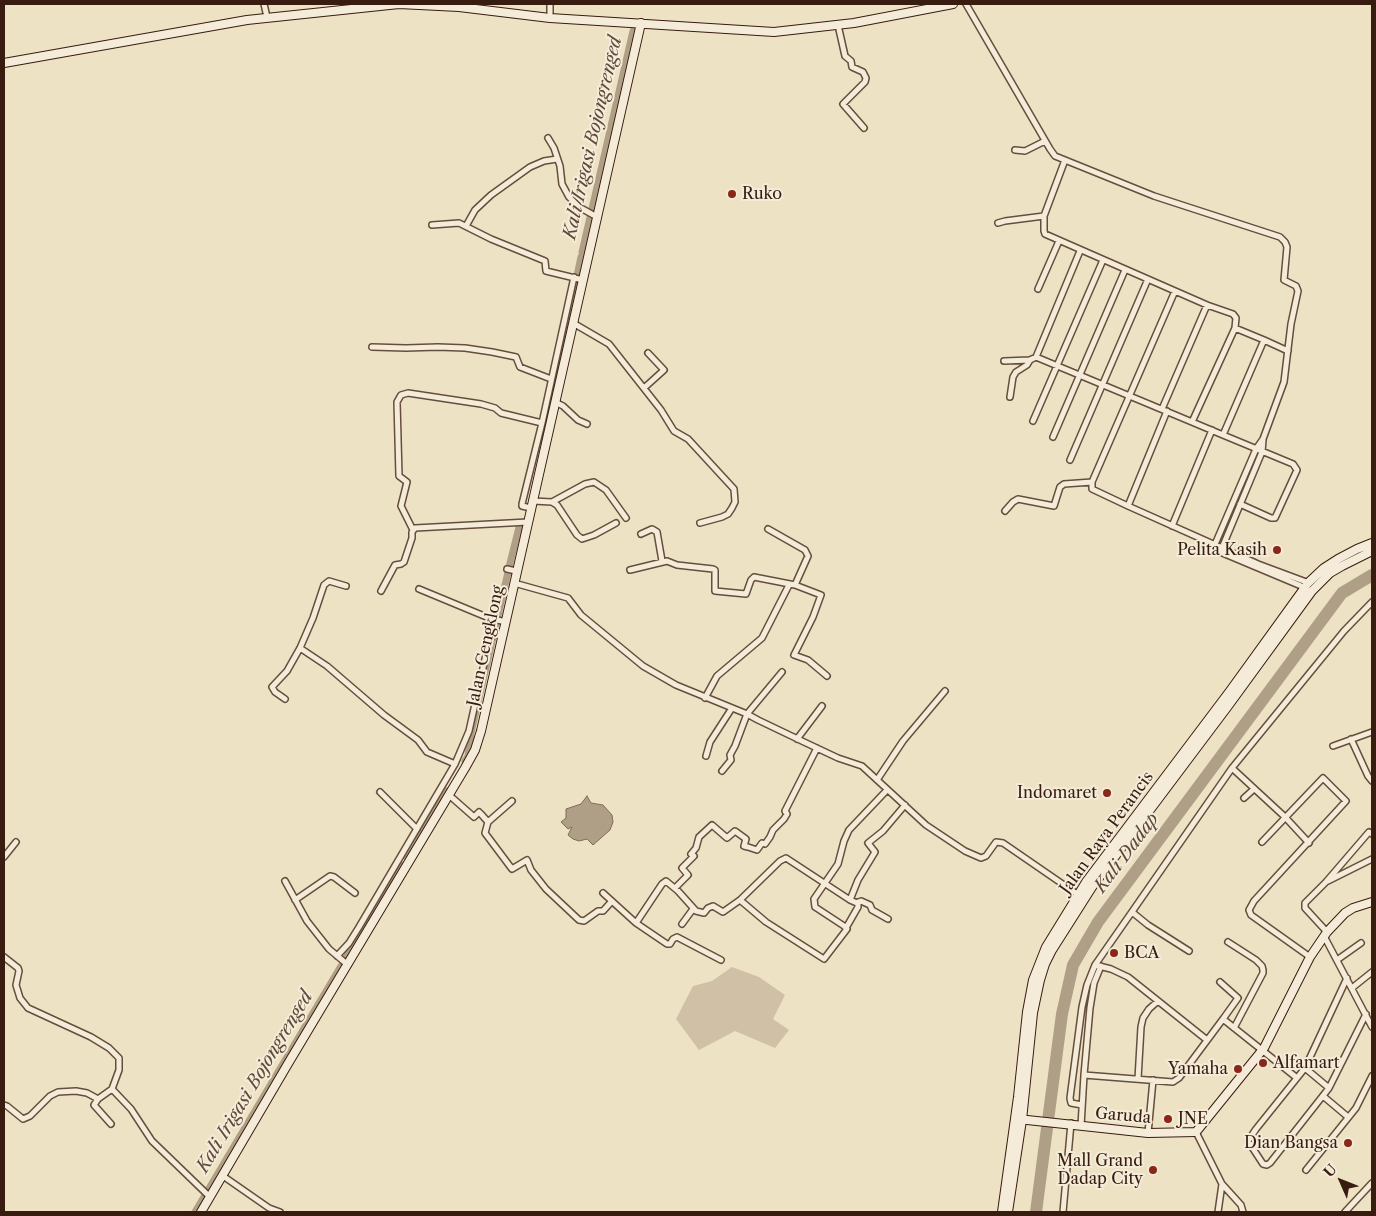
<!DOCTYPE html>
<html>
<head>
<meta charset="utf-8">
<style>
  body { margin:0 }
  #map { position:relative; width:1376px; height:1216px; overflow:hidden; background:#eee2c5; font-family:"Libre Caslon Text",serif }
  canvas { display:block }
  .frame { position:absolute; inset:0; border:5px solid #371c0f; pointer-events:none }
  .north { position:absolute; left:1316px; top:1156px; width:50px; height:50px; -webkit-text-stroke:4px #f4ecd9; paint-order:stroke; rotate:314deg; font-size:14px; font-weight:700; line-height:20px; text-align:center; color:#371c0f }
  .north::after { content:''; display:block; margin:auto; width:18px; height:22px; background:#371c0f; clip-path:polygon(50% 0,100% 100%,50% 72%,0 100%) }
</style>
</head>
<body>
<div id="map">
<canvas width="1376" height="1216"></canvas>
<div class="frame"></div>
<div class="north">U</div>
</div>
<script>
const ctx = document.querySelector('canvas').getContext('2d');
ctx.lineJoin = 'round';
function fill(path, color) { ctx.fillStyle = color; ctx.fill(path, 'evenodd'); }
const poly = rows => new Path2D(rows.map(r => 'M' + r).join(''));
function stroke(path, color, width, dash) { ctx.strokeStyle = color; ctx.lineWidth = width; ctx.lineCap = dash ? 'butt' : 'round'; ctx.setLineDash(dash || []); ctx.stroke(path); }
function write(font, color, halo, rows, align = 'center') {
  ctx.font = font + ' "Libre Caslon Text",serif'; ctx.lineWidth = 4; ctx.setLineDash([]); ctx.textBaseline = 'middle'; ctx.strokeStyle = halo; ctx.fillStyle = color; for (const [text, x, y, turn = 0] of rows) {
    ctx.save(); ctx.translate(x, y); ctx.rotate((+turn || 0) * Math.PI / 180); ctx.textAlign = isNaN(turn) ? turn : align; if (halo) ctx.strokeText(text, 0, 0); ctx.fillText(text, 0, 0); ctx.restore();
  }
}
const green = poly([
  [732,967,759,977,785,995,773,1019,789,1030,775,1048,735,1031,699,1050,676,1019,693,986,712,981]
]);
const water = poly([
  [587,796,591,803,603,805,612,815,613,822,610,830,593,845,587,839,579,841,573,839,568,835,572,827,568,829,561,822,566,818,566,809,581,804,587,796]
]);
const canal = poly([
  [582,252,633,31],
  [549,408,581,257],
  [539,442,548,414],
  [509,567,520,523],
  [465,761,468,756,471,733,508,572],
  [407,857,447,791],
  [347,956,401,865],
  [195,1212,341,966]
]);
const river = poly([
  [1036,1212,1062,1014,1073,965,1098,922,1342,593,1372,575]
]);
const street = poly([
  [264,4,267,17],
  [966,4,1050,149,1055,156,1154,196,1280,237,1285,242,1287,247,1284,280,1296,286,1298,291,1291,324,1284,382,1263,439,1256,449,1213,549,1306,588],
  [550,18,550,4],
  [838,25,845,56,851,61,852,67,863,72,866,78,865,82,843,104,864,128],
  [548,138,554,148,560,166,562,184,569,197,579,207,597,217],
  [1015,150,1025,151,1045,141],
  [1065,160,1044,216,1044,231,1045,234,1207,305,1233,314,1236,318,1235,328],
  [998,223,1005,221,1044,216],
  [432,225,459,223,491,239,545,261,546,271,583,280],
  [466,226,475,210,491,195,530,167,544,161,557,159],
  [1038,289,1059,241],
  [1175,291,1092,482,1092,489,1128,506,1258,564,1309,583],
  [573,323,609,344,661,410,674,431,688,439,734,489,735,502,732,508,728,514,722,517,700,523],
  [1264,340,1288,351],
  [372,347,406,348,438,347,465,348,492,352,516,357,520,367,551,379],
  [1036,357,1192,422],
  [1004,361,1030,360,1036,357,1080,251],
  [644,388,664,370,648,353],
  [1010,397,1013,377,1016,372,1027,365,1030,360],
  [555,402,563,406,578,420,587,424],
  [1162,409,1207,305],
  [1033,421,1103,260],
  [1223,435,1192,422,1235,328,1264,340,1223,435,1293,464,1297,470,1275,518,1271,518,1240,504],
  [1053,437,1125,270],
  [1070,460,1148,279],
  [533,501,552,502,557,505,577,535,582,539,594,535,616,523],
  [552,502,585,484,594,482,606,490,626,518],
  [1128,506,1167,411],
  [531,508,522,506,522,504,542,423,574,277],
  [1005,511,1013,502,1018,499,1054,506,1060,487,1064,484,1092,482],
  [1172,526,1212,430],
  [768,529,805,550,808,556,795,585],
  [413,530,401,506,407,482,399,476,397,402,401,395,408,393,481,404,495,408,501,413,542,423],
  [641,534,652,529,657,532,662,561],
  [1222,548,1262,452,1263,440],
  [507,569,516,571],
  [630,570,667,561,677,565,713,569,715,570,715,591,746,594,751,580,754,577,795,585,821,595,813,617,794,655,808,660,827,676],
  [514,583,568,598,581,615,643,666,676,685,747,714,758,720,804,742,838,758,862,766,926,825,965,851,981,858,986,856,996,842,1003,843,1080,896],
  [419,589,489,618,506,622],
  [381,591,395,565,401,564,404,562,412,538,412,532,415,528,528,522],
  [300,648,327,666,384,715,418,740,427,752,455,764],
  [705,698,717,676,762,638,789,585],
  [285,699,275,692,272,687,287,671,300,648,313,618,324,585,329,581,346,586],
  [797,739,822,706],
  [1351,739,1368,776,1372,781],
  [1333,746,1372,732],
  [706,756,710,742,732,708],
  [1232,768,1285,817,1309,843],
  [722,771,731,760,730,755,735,746,747,714,782,672],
  [877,780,903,741,945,691],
  [380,792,417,829],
  [449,795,474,817,479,812,481,814,488,822,485,833,512,869,527,860,531,870,546,889,579,920,584,921,598,911,603,911,612,901],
  [1244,798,1254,789],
  [488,822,512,801],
  [1262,842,1323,778,1346,801,1254,901,1249,910,1251,915,1310,957],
  [4,857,16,842],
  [285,881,307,921,329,949,348,965],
  [1328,881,1372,859],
  [675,888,688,875,682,868,694,856,691,854,696,848,699,837,712,825,727,838,735,831,746,839,744,846,748,847,757,850,762,843,765,844,770,837,773,830,784,819,787,814,785,811,817,748],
  [603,893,636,923,667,944,670,944,673,939,677,937,721,960],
  [295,900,330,876,334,877,355,893],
  [740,900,766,922,824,959,847,929,844,926,815,907,814,899,838,864,844,841,849,830,887,790],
  [850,900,858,880,875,852,868,843,883,831,905,805],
  [1132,912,1148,925,1189,951],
  [636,923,662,884,666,881,678,891,696,911,704,913,708,908,713,906,723,912,740,900,780,861,786,858,850,900,857,903,861,901,870,905,872,910,888,919],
  [682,924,693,909],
  [846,928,858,907,858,902],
  [1327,932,1305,908,1305,903,1326,882,1369,832,1372,834],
  [1324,936,1372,1027],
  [1228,942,1256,960,1262,966,1263,970,1263,973,1234,1028],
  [337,956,349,943,359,927,455,764,469,731,489,641,494,634,503,636],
  [4,957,18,968,19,971,16,985,20,998,28,1008,91,1037,109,1048,119,1058,119,1070,112,1089,98,1099,94,1105,111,1124],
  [1337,960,1361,943],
  [1095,965,1111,969,1128,977,1207,1040],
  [1220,982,1238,998,1223,1019],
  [1352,988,1372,972],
  [1305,1068,1329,1088,1270,1163,1267,1165,1263,1164,1248,1141,1256,1129,1305,1068],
  [1305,1068,1347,978],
  [1084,1075,1090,1008,1094,983,1101,966],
  [1138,1079,1141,1027,1143,1018,1149,1009,1158,1001],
  [1329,1088,1366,1014],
  [112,1089,131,1109,152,1141,210,1197],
  [1323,1096,1348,1117],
  [4,1105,7,1106,23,1119,30,1116,50,1096,58,1092,76,1091,87,1093,98,1099],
  [1082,1105,1071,1103,1070,1098,1082,1007,1087,985,1095,965,1232,768,1344,631,1372,602],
  [1081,1126,1084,1075,1173,1082,1179,1078,1223,1019,1297,1078],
  [1196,1132,1222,1184,1218,1212],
  [1148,1133,1153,1080],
  [1306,1170,1356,1108,1372,1076],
  [223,1176,269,1208,280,1212],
  [1222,1184,1241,1205,1243,1212],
  [1063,1212,1071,1123],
  [1345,1212,1372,1183]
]);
const secondary = poly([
  [4,63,247,20,399,4,459,7,550,18,774,32,854,23,953,4],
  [1018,1119,1148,1133,1196,1132,1264,1048,1310,957,1327,932,1345,913,1353,908,1372,902],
  [201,1212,289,1062,465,768,475,750,481,731,641,23],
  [1002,1212,1018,1097,1027,1012,1033,980,1046,947,1086,882,1230,691,1308,583,1324,568,1338,559,1357,549,1372,543],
  [1008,1212,1022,1120,1033,1013,1040,980,1045,964,1052,950,1092,887,1228,706,1312,591,1330,573,1342,566,1372,551]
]);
const markers = [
  [732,194,5,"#8f2418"],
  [1277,550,5,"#8f2418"],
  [1107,793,5,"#8f2418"],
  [1114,953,5,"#8f2418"],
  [1263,1063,5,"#8f2418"],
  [1238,1069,5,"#8f2418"],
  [1168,1119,5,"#8f2418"],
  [1348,1143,5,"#8f2418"],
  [1153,1170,5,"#8f2418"]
];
const poiNames = [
  ["Ruko",742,194,"left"],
  ["Pelita Kasih",1267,550],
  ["Indomaret",1097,793],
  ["BCA",1124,953,"left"],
  ["Alfamart",1273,1063,"left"],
  ["Yamaha",1228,1069],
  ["JNE",1178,1119,"left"],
  ["Dian Bangsa",1338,1143],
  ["Mall Grand",1143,1161],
  ["Dadap City",1143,1179]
];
const streetNames = [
  ["Jalan Cengklong",486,646,-78],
  ["Jalan Raya Perancis",1107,833,-54],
  ["Garuda",1123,1116,5]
];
const waterNames = [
  ["Kali Irigasi Bojongrenged",593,138,-77],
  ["Kali Dadap",1127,853,-53],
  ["Kali Irigasi Bojongrenged",255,1082,-59]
];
fill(green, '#cfc0a6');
fill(water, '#b09f87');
stroke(water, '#806b57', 1);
stroke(canal, '#b09f87', 7);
stroke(river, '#b09f87', 12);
stroke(street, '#654e3c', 8);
stroke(secondary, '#371c0f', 10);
stroke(street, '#f4ecd9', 5);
stroke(secondary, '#f4ecd9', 8);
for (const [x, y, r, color] of markers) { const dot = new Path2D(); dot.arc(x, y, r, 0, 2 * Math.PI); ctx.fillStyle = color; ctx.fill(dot); stroke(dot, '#f4ecd9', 2); }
write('16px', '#371c0f', '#f4ecd9', poiNames, 'right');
write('16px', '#371c0f', '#f4ecd9', streetNames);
write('italic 18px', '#614a39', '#f4ecd9', waterNames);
</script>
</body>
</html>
